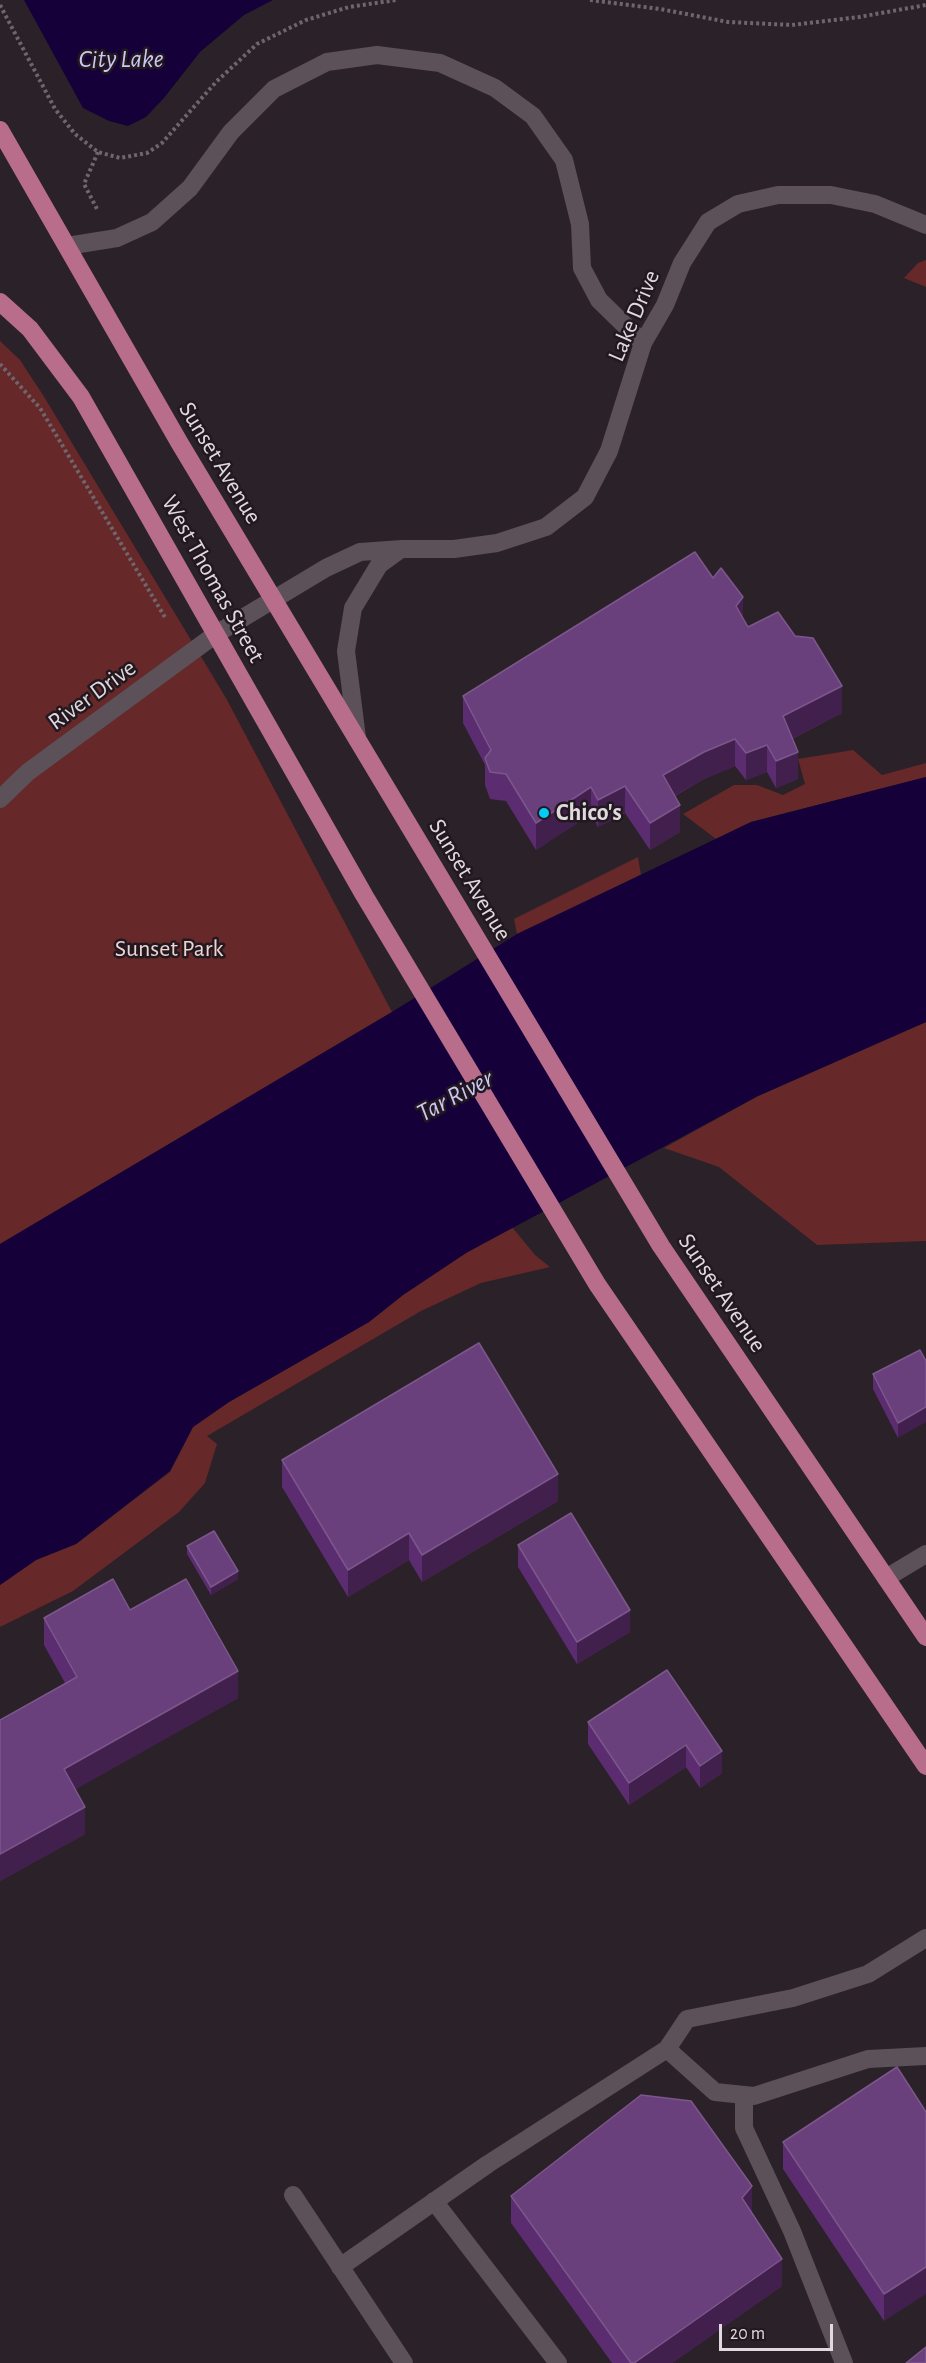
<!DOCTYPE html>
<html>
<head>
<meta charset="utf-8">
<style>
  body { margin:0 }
  #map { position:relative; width:926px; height:2363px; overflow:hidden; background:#2b2128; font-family:"Alegreya Sans",sans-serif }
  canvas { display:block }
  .scale { position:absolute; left:719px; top:2324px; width:114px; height:27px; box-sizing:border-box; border:3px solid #e0d9de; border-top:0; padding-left:8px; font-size:18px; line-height:21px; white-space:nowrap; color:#e0d9de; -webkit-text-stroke:4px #22181f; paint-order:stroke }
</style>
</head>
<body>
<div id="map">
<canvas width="926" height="2363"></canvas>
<div class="scale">20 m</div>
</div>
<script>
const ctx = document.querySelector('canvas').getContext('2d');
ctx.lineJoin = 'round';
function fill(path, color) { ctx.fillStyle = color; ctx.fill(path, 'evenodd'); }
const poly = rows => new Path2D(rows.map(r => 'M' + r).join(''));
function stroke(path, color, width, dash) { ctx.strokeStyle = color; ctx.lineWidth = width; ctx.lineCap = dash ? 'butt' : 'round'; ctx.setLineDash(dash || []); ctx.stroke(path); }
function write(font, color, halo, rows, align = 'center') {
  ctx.font = font + ' "Alegreya Sans",sans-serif'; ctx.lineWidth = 5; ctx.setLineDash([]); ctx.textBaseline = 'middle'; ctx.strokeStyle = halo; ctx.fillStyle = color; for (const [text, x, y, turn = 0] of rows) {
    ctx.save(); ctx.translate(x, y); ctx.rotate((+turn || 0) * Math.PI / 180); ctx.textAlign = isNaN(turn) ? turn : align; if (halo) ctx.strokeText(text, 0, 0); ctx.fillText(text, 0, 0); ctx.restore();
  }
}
const green = poly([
  [926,260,926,287,904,278,918,263],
  [0,341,20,360,43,395,226,698,392,1012,0,1244],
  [853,750,882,775,926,763,926,777,751,822,716,839,683,814,734,785,757,785,783,795,805,784,798,759],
  [638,857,641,875,517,934,514,919],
  [926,1022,926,1241,817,1245,719,1167,664,1148,758,1096],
  [512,1227,535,1255,550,1267,481,1283,421,1311,207,1436,217,1444,205,1483,179,1512,73,1591,0,1627,0,1585,36,1560,76,1544,170,1472,193,1427,229,1402,369,1322,403,1295,466,1253]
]);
const water = poly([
  [24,0,273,0,244,15,200,52,164,98,146,117,128,126,109,121,83,108],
  [926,777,926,1022,758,1096,466,1253,403,1295,369,1322,229,1402,193,1427,170,1471,76,1544,36,1560,0,1585,0,1244,392,1012,517,934,751,822]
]);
const path = poly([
  [590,0,660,9,728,22,792,25,859,17,926,5],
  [0,5,55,109,75,134,98,152,120,158,147,153,162,143,216,82,257,44,306,20,349,7,396,0],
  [98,152,84,184,98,211],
  [0,364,40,408,166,619]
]);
const minor = poly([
  [67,246,117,238,152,222,190,188,231,132,274,89,327,62,377,55,440,63,495,88,533,116,564,160,580,224,582,268,599,300,643,343],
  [357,738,346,651,353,608,379,565,401,549],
  [0,799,28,772,216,634,326,568,360,552,402,549,454,549,497,543,546,527,585,497,609,451,643,343,665,305,682,263,708,222,738,204,778,195,831,195,875,204,926,225],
  [886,1578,926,1554],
  [926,1938,868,1974,793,1998,687,2019,667,2049,715,2092,754,2096,868,2059,926,2056],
  [744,2095,744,2128,792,2231,844,2363],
  [293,2195,404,2363],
  [434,2201,558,2363],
  [340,2267,488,2164,667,2049]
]);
const major = poly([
  [0,130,179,442,661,1246,926,1637],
  [0,302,30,329,81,397,364,895,597,1284,926,1766]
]);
const wall = poly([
  [713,578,743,618,748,627,842,713,792,739,798,779,776,788,767,772,746,780,735,766,704,779,675,796,680,832,650,850,625,813,598,827,591,814,536,850,506,801,490,799,485,785,485,765,463,723,463,696],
  [920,1350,898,1438,873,1389,873,1374],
  [282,1460,558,1501,422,1582,409,1560,348,1597,282,1487],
  [518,1545,630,1632,577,1664,518,1567],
  [187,1546,238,1579,211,1595,187,1554],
  [130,1610,238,1698,75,1789,85,1834,0,1881,65,1683,44,1645,44,1618],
  [667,1670,722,1773,700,1788,686,1767,629,1805,588,1744,588,1722],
  [926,2112,884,2321,783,2169,783,2142],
  [511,2196,752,2213,782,2286,672,2363,612,2363,511,2223]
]);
const shadedWall = poly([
  [743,597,743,624,736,606],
  [842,686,842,713,783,743,783,716],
  [735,739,735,766,704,779,663,802,663,775,704,752],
  [767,745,767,772,746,780,746,753],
  [798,752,798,779,776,788,776,761],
  [625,786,625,813,598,827,598,800],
  [591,787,591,814,536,850,536,823],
  [680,805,680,832,650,850,650,823],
  [926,1407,926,1422,898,1438,898,1423],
  [558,1474,558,1501,422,1582,422,1555],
  [409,1533,409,1560,348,1597,348,1570],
  [238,1571,238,1579,211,1595,211,1587],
  [630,1610,630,1632,577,1664,577,1642],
  [238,1671,238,1698,64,1796,64,1769],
  [686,1745,686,1767,629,1805,629,1783],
  [722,1751,722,1773,700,1788,700,1766],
  [85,1807,85,1834,0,1881,0,1854],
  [752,2186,752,2213,742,2225,742,2198],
  [782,2259,782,2286,672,2363,634,2363],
  [926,2267,926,2294,884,2321,884,2294]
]);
const building = poly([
  [695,552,713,578,721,568,743,597,736,606,748,627,778,612,795,636,813,638,842,686,783,716,798,752,776,761,767,745,746,753,735,739,704,752,663,775,680,805,650,823,625,786,598,800,591,787,536,823,506,774,490,772,485,758,491,750,463,696,695,552],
  [479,1343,558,1474,422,1555,409,1533,348,1570,282,1460,479,1343],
  [920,1350,926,1361,926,1407,898,1423,873,1374,920,1350],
  [571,1513,630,1610,577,1642,518,1545,571,1513],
  [214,1531,238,1571,211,1587,187,1546,214,1531],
  [113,1579,130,1610,186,1579,238,1671,64,1769,85,1807,0,1854,0,1720,77,1677,44,1618,113,1579],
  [667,1670,722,1751,700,1766,686,1745,629,1783,588,1722,667,1670],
  [897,2067,926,2112,926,2267,884,2294,783,2142,897,2067],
  [641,2095,691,2101,752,2186,742,2198,782,2259,634,2363,631,2363,511,2196,641,2095],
  [926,2347,926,2363,906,2363,926,2347]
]);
const markers = [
  [544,813,6,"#05cbf9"]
];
const streetNames = [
  ["Lake Drive",634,316,-67],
  ["Sunset Avenue",220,463,59],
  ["West Thomas Street",213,579,61],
  ["River Drive",92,695,-36],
  ["Sunset Avenue",470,880,59],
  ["Sunset Avenue",722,1293,56]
];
const poiNames = [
  ["Chico's",556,813]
];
const parkNames = [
  ["Sunset Park",169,949]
];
const waterNames = [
  ["City Lake",121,59],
  ["Tar River",455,1096,-28]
];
fill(green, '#662829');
fill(water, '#150039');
stroke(path, '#6f666c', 4, [3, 3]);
stroke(minor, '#5c5059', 18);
stroke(major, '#b86d8a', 18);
fill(wall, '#5b2c70');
fill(shadedWall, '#42204e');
fill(building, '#693f7c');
stroke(building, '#7c578b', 1.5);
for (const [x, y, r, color] of markers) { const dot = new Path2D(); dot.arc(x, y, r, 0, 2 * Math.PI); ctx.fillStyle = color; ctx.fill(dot); stroke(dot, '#22181f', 2); }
write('24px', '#e0d9de', '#22181f', streetNames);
write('bold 24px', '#e0d9de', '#22181f', poiNames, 'left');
write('24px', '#efd3d1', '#22181f', parkNames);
write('italic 26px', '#cbc6f3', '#22181f', waterNames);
</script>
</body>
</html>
